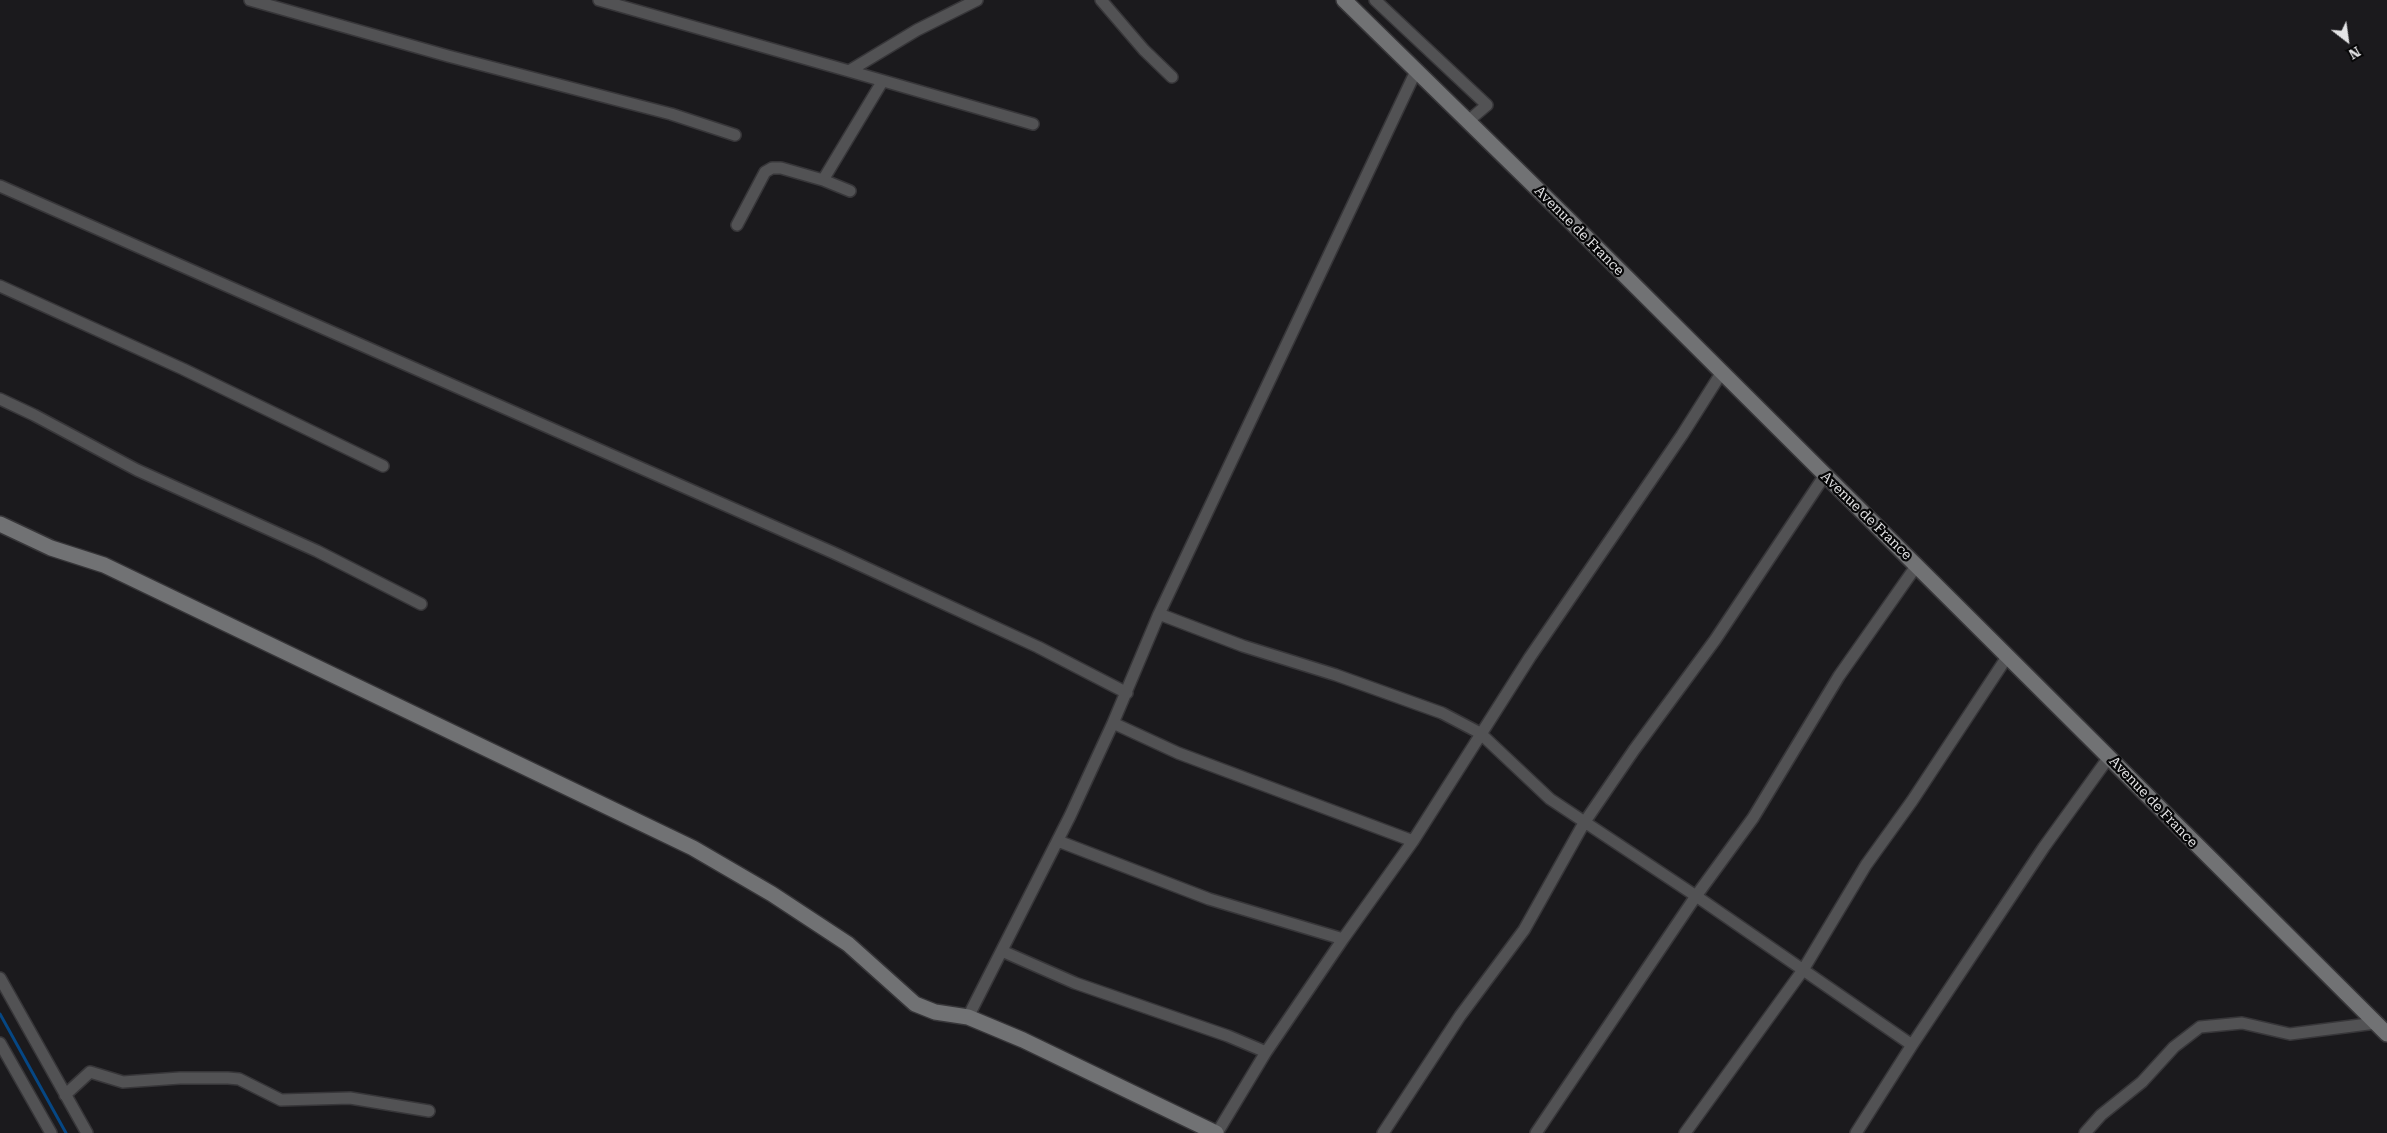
<!DOCTYPE html>
<html>
<head>
<meta charset="utf-8">
<style>
  body { margin:0 }
  #map { position:relative; width:2387px; height:1133px; overflow:hidden; background:#1b1a1d; font-family:"Roboto Serif",serif }
  canvas { display:block }
  .north { position:absolute; left:2322px; top:15px; width:50px; height:50px; -webkit-text-stroke:4px #060607; paint-order:stroke; rotate:150deg; font-size:14px; font-weight:700; line-height:20px; text-align:center; color:#e4e4e6 }
  .north::after { content:''; display:block; margin:auto; width:18px; height:22px; background:#e4e4e6; clip-path:polygon(50% 0,100% 100%,50% 72%,0 100%) }
</style>
</head>
<body>
<div id="map">
<canvas width="2387" height="1133"></canvas>
<div class="north">N</div>
</div>
<script>
const ctx = document.querySelector('canvas').getContext('2d');
ctx.lineJoin = 'round';
const poly = rows => new Path2D(rows.map(r => 'M' + r).join(''));
function stroke(path, color, width, dash) { ctx.strokeStyle = color; ctx.lineWidth = width; ctx.lineCap = dash ? 'butt' : 'round'; ctx.setLineDash(dash || []); ctx.stroke(path); }
function write(font, color, halo, rows, align = 'center') {
  ctx.font = font + ' "Roboto Serif",serif'; ctx.lineWidth = 4.5; ctx.setLineDash([]); ctx.textBaseline = 'middle'; ctx.strokeStyle = halo; ctx.fillStyle = color; for (const [text, x, y, turn = 0] of rows) {
    ctx.save(); ctx.translate(x, y); ctx.rotate((+turn || 0) * Math.PI / 180); ctx.textAlign = isNaN(turn) ? turn : align; if (halo) ctx.strokeText(text, 0, 0); ctx.fillText(text, 0, 0); ctx.restore();
  }
}
const stream = poly([
  [0,1014,66,1133]
]);
const street = poly([
  [250,0,448,56,671,114,735,135],
  [599,0,849,71,917,30,977,0],
  [1101,0,1144,50,1172,77],
  [1375,0,1487,105,1467,122],
  [849,71,1033,124],
  [823,180,882,82],
  [0,186,834,553,1038,647,1127,693],
  [737,225,765,172,772,168,781,168,823,180,850,191],
  [0,286,183,369,383,466],
  [0,399,34,415,137,470,317,551,421,604],
  [1159,614,1243,646,1336,675,1442,713,1480,733,1550,799,1696,896,1912,1045],
  [1113,723,1178,753,1413,841],
  [1058,841,1209,899,1343,939],
  [1002,951,1075,983,1228,1036,1266,1052],
  [0,978,87,1133],
  [968,1017,1070,816,1113,723,1159,614,1416,71],
  [0,1043,51,1133],
  [65,1095,90,1072,123,1082,180,1078,228,1078,239,1079,281,1100,350,1098,429,1111],
  [1217,1133,1266,1052,1343,939,1413,841,1530,657,1682,435,1722,372],
  [1383,1133,1460,1016,1524,930,1584,823,1634,750,1715,640,1825,475],
  [1536,1133,1696,896,1753,818,1839,676,1917,565],
  [1685,1133,1803,970,1866,865,1912,801,2007,657],
  [1856,1133,1912,1045,2044,847,2109,757],
  [2085,1133,2101,1115,2142,1082,2174,1047,2200,1027,2242,1023,2290,1034,2376,1023]
]);
const secondary = poly([
  [1344,0,1567,218,2387,1034],
  [0,524,51,548,104,565,693,848,772,894,848,944,915,1004,935,1012,968,1017,1023,1040,1216,1133]
]);
const streetNames = [
  ["Avenue de France",1579,231,45],
  ["Avenue de France",1866,516,44],
  ["Avenue de France",2153,802,46]
];
stroke(stream, '#064784', 3);
stroke(street, '#373639', 14);
stroke(secondary, '#373639', 18);
stroke(street, '#525254', 11);
stroke(secondary, '#717274', 15);
write('14px', '#e4e4e6', '#060607', streetNames);
</script>
</body>
</html>
